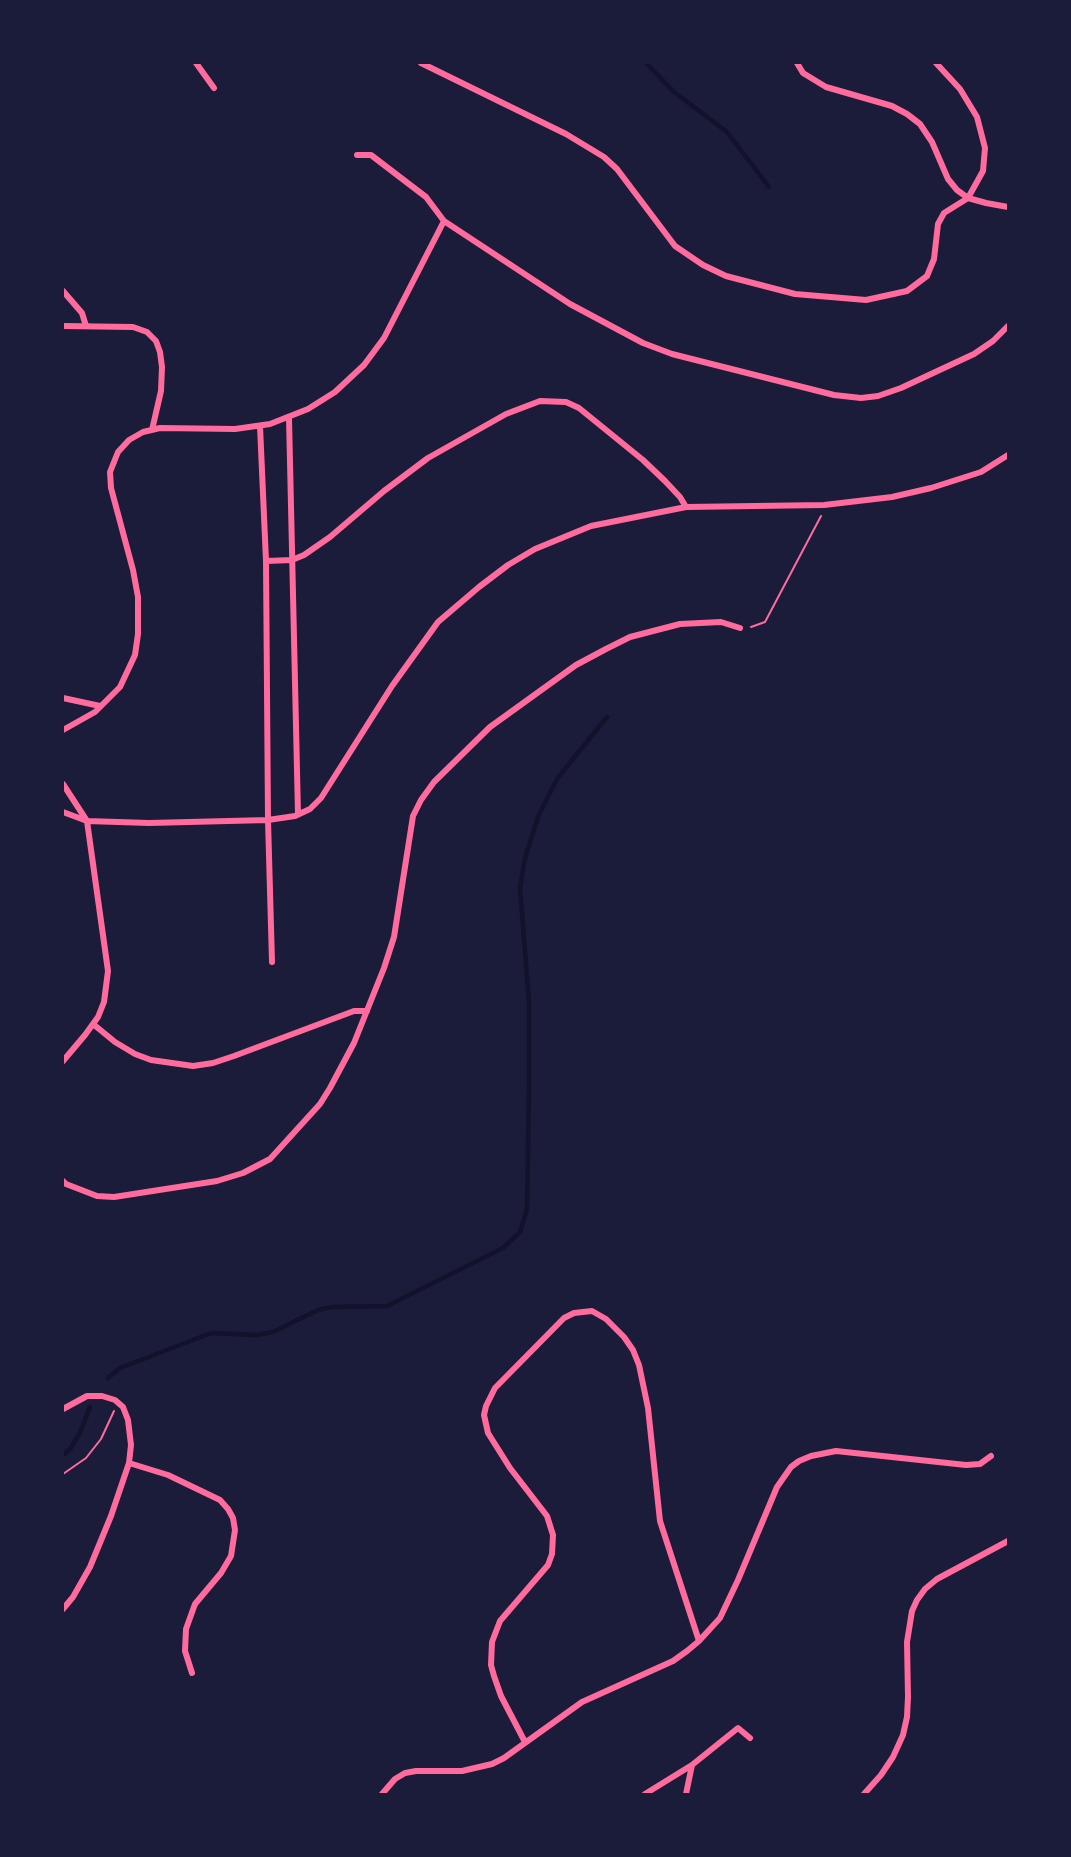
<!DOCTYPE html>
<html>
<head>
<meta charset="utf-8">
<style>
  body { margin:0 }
  #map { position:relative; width:1071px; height:1857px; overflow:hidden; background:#1b1b3a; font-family:Ubuntu,sans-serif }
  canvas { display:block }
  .frame { position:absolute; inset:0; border:64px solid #1b1b3a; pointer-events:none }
</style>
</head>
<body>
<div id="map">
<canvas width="1071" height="1857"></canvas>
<div class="frame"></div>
</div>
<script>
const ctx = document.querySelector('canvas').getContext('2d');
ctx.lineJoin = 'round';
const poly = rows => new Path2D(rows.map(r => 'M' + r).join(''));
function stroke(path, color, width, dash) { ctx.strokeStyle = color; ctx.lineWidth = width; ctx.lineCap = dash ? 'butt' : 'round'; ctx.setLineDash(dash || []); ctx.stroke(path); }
const stream = poly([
  [646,63,674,92,727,132,769,187],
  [108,1378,120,1368,211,1333,257,1335,273,1332,318,1310,331,1307,387,1306,503,1248,520,1232,527,1209,529,1089,529,1002,520,888,525,858,538,817,557,779,607,717],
  [63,1455,70,1449,80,1433,90,1407]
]);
const path = poly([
  [751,627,765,622,821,516],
  [63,1474,86,1458,101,1439,114,1411]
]);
const minor = poly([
  [196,63,214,88],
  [421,63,566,134,604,157,617,169,675,246,703,265,726,276,795,294,866,300,907,291,927,276,934,259,938,224,944,213,968,198,983,171,985,148,977,117,960,89,936,63],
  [797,63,803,73,826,87,892,106,907,114,920,124,932,142,948,179,957,190,968,198,986,203,1008,207],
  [357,155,371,155,426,197,444,221,570,304,643,343,672,354,834,395,861,398,878,396,901,388,974,354,993,341,1008,326],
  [63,291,82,313,86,326],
  [63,326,133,327,147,332,156,341,160,352,162,367,161,391,152,430],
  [289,418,298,814],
  [260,426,266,561,268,820,272,962],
  [266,561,292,560,304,555,330,537,384,491,428,458,506,414,540,401,566,402,579,408,643,460,665,481,680,497,686,507],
  [63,698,100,706],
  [63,730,95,712,120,687,135,655,138,634,138,597,133,570,111,488,110,472,118,452,129,440,143,432,160,428,235,429,270,424,308,409,335,392,364,365,384,338,444,221],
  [63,784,87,821,108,971,104,1002,98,1017,85,1035,63,1061],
  [63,812,87,821,149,823,268,820,295,816,310,809,321,798,392,686,438,622,479,587,508,565,535,549,591,526,686,507,824,505,892,497,931,488,981,472,1008,455],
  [93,1024,115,1042,135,1054,151,1060,193,1066,213,1063,234,1056,354,1011,367,1011],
  [63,1181,66,1184,97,1196,114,1197,217,1181,243,1173,270,1159,320,1104,330,1088,354,1043,384,968,394,937,413,816,421,800,434,782,490,727,576,665,606,649,630,637,680,624,721,622,740,628],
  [63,1409,87,1396,102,1396,115,1400,123,1407,128,1420,131,1445,129,1463,111,1516,90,1567,73,1597,63,1609],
  [129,1463,168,1475,220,1500,228,1509,233,1518,235,1530,231,1556,221,1573,195,1604,186,1629,185,1651,192,1673],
  [525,1742,501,1696,494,1676,491,1665,492,1642,500,1621,548,1565,552,1554,553,1535,547,1516,510,1468,488,1433,484,1415,486,1406,495,1388,564,1318,574,1313,592,1311,606,1319,624,1337,633,1350,639,1365,648,1408,660,1521,699,1641],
  [382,1794,395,1779,405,1773,416,1771,462,1771,492,1764,504,1758,582,1702,673,1661,687,1651,699,1641,720,1618,738,1580,777,1487,791,1467,799,1461,811,1456,836,1451,966,1465,980,1464,991,1456],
  [645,1794,692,1765],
  [686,1794,692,1765,738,1728,750,1738],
  [864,1794,881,1775,893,1757,903,1735,907,1717,908,1697,907,1642,912,1611,917,1600,925,1589,937,1579,1008,1541]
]);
stroke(stream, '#12122b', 4.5);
stroke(path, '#ff6b9d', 2);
stroke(minor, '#ff6b9d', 6);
</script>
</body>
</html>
